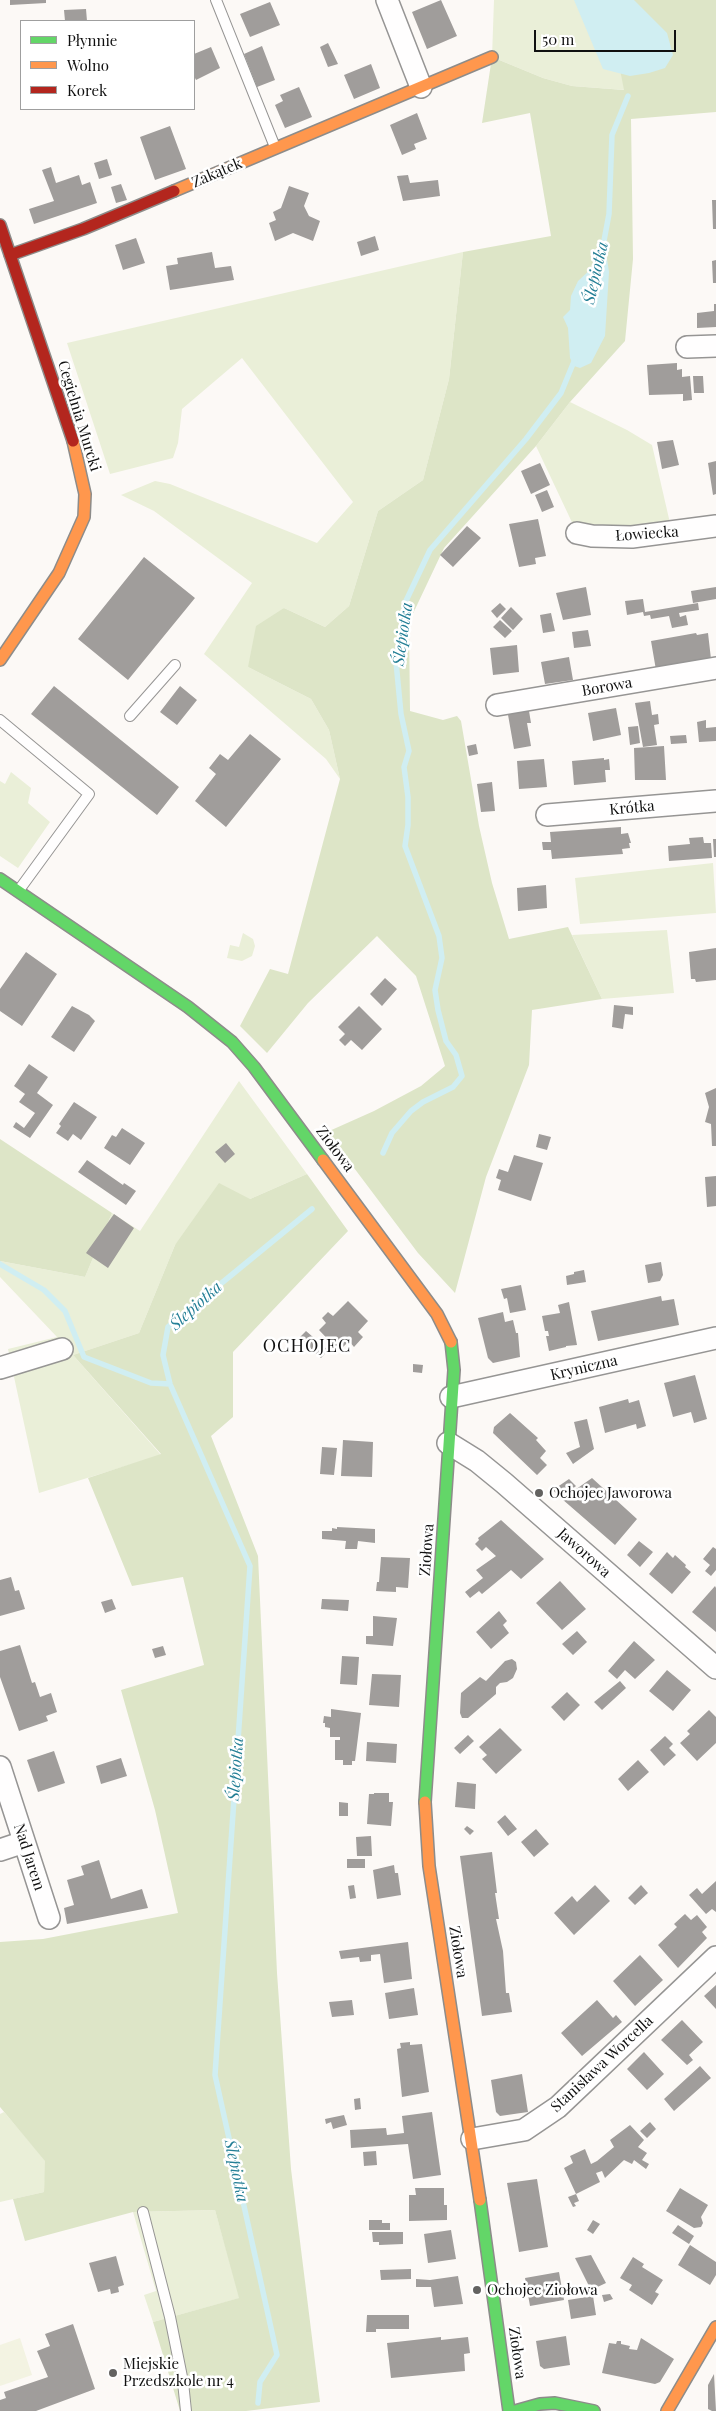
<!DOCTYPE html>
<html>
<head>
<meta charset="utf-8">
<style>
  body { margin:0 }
  #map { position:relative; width:716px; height:2411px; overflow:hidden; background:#fcf9f6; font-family:"Playfair Display",serif }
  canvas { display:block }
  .legend { position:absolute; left:20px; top:20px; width:175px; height:90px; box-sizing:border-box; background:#fff; border:1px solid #9f9f9f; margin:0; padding:6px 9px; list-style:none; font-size:15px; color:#101010 }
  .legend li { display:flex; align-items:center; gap:10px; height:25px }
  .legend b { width:25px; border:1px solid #9f9f9f }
  .scale { position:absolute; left:534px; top:30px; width:142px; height:22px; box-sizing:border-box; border:2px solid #101010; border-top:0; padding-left:6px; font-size:15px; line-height:18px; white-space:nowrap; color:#101010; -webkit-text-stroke:4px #fff; paint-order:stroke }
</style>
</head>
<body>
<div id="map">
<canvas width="716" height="2411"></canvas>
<ul class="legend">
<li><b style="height:6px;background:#63d668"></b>Płynnie</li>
<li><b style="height:6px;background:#ff974d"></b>Wolno</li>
<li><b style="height:6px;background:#b3261e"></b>Korek</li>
</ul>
<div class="scale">50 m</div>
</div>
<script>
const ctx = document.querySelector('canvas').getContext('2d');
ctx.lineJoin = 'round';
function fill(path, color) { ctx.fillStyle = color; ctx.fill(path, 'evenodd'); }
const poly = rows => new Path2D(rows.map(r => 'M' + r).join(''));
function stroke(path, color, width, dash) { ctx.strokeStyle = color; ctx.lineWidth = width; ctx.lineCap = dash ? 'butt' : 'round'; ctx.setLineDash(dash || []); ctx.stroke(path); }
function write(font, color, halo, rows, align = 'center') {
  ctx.font = font + ' "Playfair Display",serif'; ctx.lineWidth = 5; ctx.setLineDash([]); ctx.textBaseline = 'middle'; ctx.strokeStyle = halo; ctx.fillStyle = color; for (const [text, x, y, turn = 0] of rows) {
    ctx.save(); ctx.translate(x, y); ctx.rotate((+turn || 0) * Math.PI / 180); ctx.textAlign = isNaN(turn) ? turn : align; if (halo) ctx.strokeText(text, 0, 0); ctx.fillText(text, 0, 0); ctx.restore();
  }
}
const green = poly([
  [494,0,716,0,625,90,572,86,543,78,492,57],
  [463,252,449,379,423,480,378,511,349,606,325,627,284,608,248,667,311,699,329,730,340,779,326,759,204,654,252,583,154,511,121,495,155,481,170,484,317,543,353,502,242,358,182,409,178,443,173,458,110,474,67,343],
  [570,402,627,430,652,445,670,523,577,533,536,446],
  [11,772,31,788,28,803,50,822,18,868,0,856,0,781,5,784],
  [713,863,716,913,580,924,575,878],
  [667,930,674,993,602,999,572,935],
  [243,933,253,939,255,946,252,956,242,961,227,958,230,945,239,947],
  [239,1081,307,1174,250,1199,175,1245,139,1333,73,1355,161,1455,39,1493,8,1349,57,1337,0,1277,0,1261,85,1277,112,1213,140,1231],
  [4,2112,46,2161,44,2192,0,2202,0,2114],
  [215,2210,240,2298,153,2322,144,2295,156,2291,133,2212]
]);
const forest = poly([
  [609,0,716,0,716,112,631,119,633,259,625,341,570,402,536,446,444,548,409,622,410,711,443,720,457,716,461,721,479,826,492,883,509,939,568,927,602,999,532,1010,529,1065,486,1177,455,1293,418,1253,327,1132,374,1111,421,1086,445,1066,416,976,377,936,308,1003,267,1053,240,1026,270,969,288,974,340,779,329,730,311,699,248,667,256,626,284,608,325,627,349,606,378,511,423,480,449,379,463,252,551,236,530,113,482,123,492,57,543,78,572,86,624,90,611,23],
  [0,1139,112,1213,85,1277,0,1261],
  [307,1174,348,1231,233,1352,233,1417,211,1436,258,1556,277,1973,291,2169,320,2402,246,2411,180,2411,153,2322,239,2298,215,2210,133,2212,25,2241,13,2199,44,2192,45,2161,0,2107,0,1942,43,1939,178,1913,155,1810,121,1690,204,1665,183,1577,132,1586,88,1478,161,1454,73,1355,139,1333,175,1245,219,1183,250,1199]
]);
const pitch = poly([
  [20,2338,32,2375,0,2386,0,2345]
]);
const water = poly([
  [574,0,634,0,667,33,673,55,665,68,649,73,630,76,603,69],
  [602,255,607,259,609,272,605,336,591,363,580,368,574,366,570,358,568,328,563,317,570,310,571,296,578,281,593,267]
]);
const stream = poly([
  [600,262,609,214,612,135,628,96],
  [383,1153,392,1133,411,1111,423,1102,453,1087,462,1076,456,1055,446,1041,438,1010,435,990,442,958,439,936,405,846,408,825,408,797,404,767,409,751,401,714,396,662,405,603,430,550,526,439,561,393,575,359],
  [0,1264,44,1290,65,1311,84,1357,151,1383,170,1384],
  [258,2403,260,2382,277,2355,215,2075,250,1566,170,1384,163,1355,168,1327,312,1209]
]);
const building = poly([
  [10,0,46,0,46,3,10,5],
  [441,0,457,36,427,49,412,12],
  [270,2,280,25,250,37,240,14],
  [86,9,87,21,65,21,64,10],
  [328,43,338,64,328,67,320,47],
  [262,46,275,80,257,87,244,54],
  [211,47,220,68,196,80,194,76,194,54],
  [371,64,380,88,354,99,344,75],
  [299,87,312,117,285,128,275,105,283,101,280,95],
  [417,113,427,139,414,144,416,149,402,155,390,125],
  [170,126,186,169,155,180,140,137],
  [107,159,112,175,99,179,94,163],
  [51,167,56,183,79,175,82,185,90,182,97,203,34,224,29,209,54,201,42,170],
  [408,175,410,183,438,180,440,196,403,201,397,176],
  [121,184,127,200,116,203,111,187],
  [289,186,309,193,304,206,309,216,320,221,313,241,293,233,275,241,269,223,276,220,273,212,281,208],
  [712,200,716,200,716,229,713,229],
  [375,236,379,250,361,256,357,242],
  [136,238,145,263,123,270,115,245],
  [212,252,215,268,231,266,234,280,170,290,166,266,178,264,177,258],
  [716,260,716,283,713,283,712,261],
  [714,304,716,304,716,327,697,328,697,313,714,311],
  [677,363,677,370,682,369,682,377,690,376,692,400,683,401,683,394,649,395,647,365],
  [693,376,703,376,704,393,694,393],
  [673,440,679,465,662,469,657,442],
  [716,461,716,494,713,495,708,463],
  [540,463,550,485,531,494,521,471],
  [547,490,554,507,542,512,535,495],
  [538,519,546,556,535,558,536,564,519,567,509,524],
  [467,526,481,538,453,567,440,555],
  [144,557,195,598,128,680,78,639],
  [586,587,591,615,563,620,556,593],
  [716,587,716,599,693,603,691,591],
  [643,599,645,612,698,603,699,610,679,613,680,617,686,615,688,625,672,628,669,616,651,619,650,615,644,616,643,612,627,615,625,601],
  [500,603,506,609,497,618,491,611],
  [511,607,523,619,513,630,501,618],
  [551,613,555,631,543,633,540,615],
  [500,620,512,631,505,638,493,627],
  [588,630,591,646,574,648,572,632],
  [696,633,697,635,708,633,711,659,656,670,651,641],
  [517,645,519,672,493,675,490,648],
  [569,657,573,680,545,684,541,662],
  [54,686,179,787,157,815,31,714],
  [180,686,197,700,177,725,160,712],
  [650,701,652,715,658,714,659,724,654,725,657,745,643,747,635,703],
  [528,705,531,723,527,723,531,746,514,749,507,709],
  [616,708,621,735,593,741,588,713],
  [706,720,706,728,716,727,716,741,699,742,697,722],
  [638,726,640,743,630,745,628,727],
  [250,734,281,759,226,827,195,801,216,774,209,768,220,754,228,760],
  [686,735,687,743,671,744,670,736],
  [476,744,478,754,469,756,467,746],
  [664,746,666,780,635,780,634,748],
  [604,758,604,760,609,759,610,770,605,770,606,782,574,785,572,761],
  [544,759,547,787,519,789,517,761],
  [492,782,495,811,481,812,477,784],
  [621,827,621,834,628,833,631,843,629,843,630,848,622,849,623,854,552,859,551,850,543,850,542,842,551,842,550,832],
  [703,837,704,843,711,843,712,858,669,861,668,846,690,844,689,838],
  [713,839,716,839,716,857,714,857],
  [546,885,547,908,518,911,517,888],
  [716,948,716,980,696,982,695,979,691,979,689,952],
  [26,952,57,974,22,1026,0,1011,0,989],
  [385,978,397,989,382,1006,370,994],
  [614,1005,633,1007,633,1015,625,1014,623,1029,612,1027],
  [72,1006,89,1015,95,1021,74,1052,51,1037],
  [359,1006,382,1029,362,1050,351,1040,345,1046,339,1040,345,1034,338,1027],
  [29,1064,48,1077,37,1093,53,1105,30,1138,13,1127,16,1122,24,1128,35,1113,19,1102,25,1094,14,1086],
  [716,1088,716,1146,712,1146,711,1124,705,1122,709,1107,705,1093],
  [74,1102,97,1117,81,1140,73,1134,68,1141,56,1133,61,1126,59,1124],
  [122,1128,145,1143,130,1165,104,1148,112,1135,116,1137],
  [539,1134,551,1137,547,1150,536,1147],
  [226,1143,235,1154,225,1163,215,1152],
  [514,1155,543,1163,531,1201,498,1190,501,1180,496,1178,499,1169,508,1172],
  [87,1160,123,1185,124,1183,136,1191,126,1205,78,1172],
  [716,1176,716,1206,707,1207,705,1177],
  [114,1214,134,1228,108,1268,86,1253],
  [661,1262,663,1275,660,1281,648,1283,645,1265],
  [584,1270,586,1282,567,1285,566,1276,574,1274,574,1272],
  [521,1285,526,1310,510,1313,507,1298,504,1299,501,1289],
  [661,1296,662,1301,674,1299,679,1325,598,1341,591,1311],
  [348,1301,368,1321,358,1332,363,1337,354,1347,349,1341,339,1351,319,1330,326,1323,322,1318,328,1312,333,1316],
  [569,1302,577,1345,566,1346,566,1347,549,1351,546,1336,549,1336,548,1331,545,1331,542,1316,560,1313,558,1305],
  [503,1312,505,1322,513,1320,516,1333,518,1333,520,1357,493,1363,488,1358,478,1318],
  [306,1331,328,1350,321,1358,299,1338],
  [413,1364,423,1365,422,1373,413,1372],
  [695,1375,707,1419,694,1423,691,1412,673,1417,664,1383],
  [628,1399,629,1403,639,1400,646,1426,637,1429,636,1424,605,1433,599,1407],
  [510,1413,538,1438,536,1440,546,1451,540,1458,547,1465,537,1475,493,1433,494,1427],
  [587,1419,594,1449,573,1464,566,1453,580,1447,574,1422],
  [343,1440,373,1442,372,1477,341,1476],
  [322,1447,337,1448,334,1475,320,1474],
  [592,1478,637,1519,615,1545,562,1499],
  [569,1479,576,1486,561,1499,553,1490],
  [501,1520,544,1559,521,1579,511,1570,482,1594,479,1591,470,1598,465,1592,483,1578,476,1570,496,1556,486,1547,482,1551,475,1544,479,1540,478,1538],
  [337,1527,375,1529,375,1543,358,1541,357,1549,345,1549,346,1541,322,1539,322,1531,332,1531,332,1528,337,1529],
  [639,1541,653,1552,640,1567,627,1555],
  [713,1547,716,1549,716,1570,711,1576,705,1571,710,1565,703,1559],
  [667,1552,673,1558,675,1555,686,1565,685,1567,691,1572,672,1594,649,1574],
  [381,1557,410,1558,408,1588,396,1587,396,1592,376,1591,377,1582,379,1582],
  [11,1577,15,1591,19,1590,25,1609,0,1616,0,1580],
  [560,1581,586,1609,562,1630,536,1603],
  [715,1586,716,1588,716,1632,692,1612],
  [112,1599,116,1609,105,1613,101,1602],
  [322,1599,349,1600,348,1611,321,1609],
  [499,1611,507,1621,503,1625,509,1633,491,1649,476,1632],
  [373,1616,397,1618,393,1646,366,1644,366,1636,373,1636],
  [577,1631,587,1642,573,1655,562,1644],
  [634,1641,655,1660,635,1679,625,1670,617,1679,608,1671],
  [20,1645,32,1683,35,1682,40,1697,51,1693,57,1712,46,1716,48,1721,19,1731,0,1677,0,1651],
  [163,1646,166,1655,155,1658,152,1649],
  [342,1656,359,1657,357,1685,340,1684],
  [512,1659,516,1662,517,1669,513,1678,507,1682,500,1683,496,1687,496,1694,468,1718,462,1718,460,1713,461,1693,480,1677,486,1681,505,1661],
  [667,1670,691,1690,673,1711,649,1691],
  [372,1674,401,1675,399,1707,369,1705],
  [620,1681,626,1688,602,1710,594,1702],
  [567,1692,580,1705,564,1721,551,1707],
  [331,1709,361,1713,355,1761,352,1761,352,1765,343,1765,343,1760,335,1760,335,1740,340,1740,340,1737,330,1737,330,1728,325,1727,325,1723,323,1723,324,1716,331,1717],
  [709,1710,716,1717,716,1743,697,1761,680,1743,690,1734,687,1731],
  [500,1728,522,1750,496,1774,482,1759,487,1755,479,1747],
  [468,1735,474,1741,460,1754,454,1748],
  [665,1736,673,1744,669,1748,676,1755,664,1766,650,1750],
  [367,1742,397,1744,396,1763,366,1761],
  [54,1751,65,1783,38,1792,27,1760],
  [121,1758,127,1776,101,1784,96,1766],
  [638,1760,649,1772,628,1791,618,1779],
  [457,1782,476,1784,475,1809,455,1807],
  [374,1793,389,1793,389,1802,393,1802,391,1826,367,1824,369,1794,374,1794],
  [339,1802,348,1803,348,1816,339,1816],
  [505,1815,517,1829,508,1836,497,1822],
  [467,1826,474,1831,470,1835,464,1829],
  [536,1829,549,1844,534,1857,521,1842],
  [371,1836,372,1856,357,1856,356,1837],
  [492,1852,497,1893,495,1893,499,1919,496,1919,503,1951,506,1993,509,1993,512,2012,482,2016,460,1856],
  [347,1859,365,1859,365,1868,347,1868],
  [99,1860,111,1899,142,1889,148,1908,67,1924,64,1908,74,1905,67,1880,84,1875,81,1866],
  [394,1865,395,1873,398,1873,401,1895,377,1899,373,1870],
  [716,1881,716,1912,712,1909,706,1914,689,1895,697,1888,702,1894],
  [354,1885,356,1898,350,1899,348,1886],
  [595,1885,610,1901,574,1935,554,1913,572,1896,577,1902],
  [641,1885,648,1893,635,1905,628,1898],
  [685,1914,691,1920,697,1915,707,1927,702,1932,707,1938,678,1968,658,1945,677,1927,674,1924],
  [408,1942,412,1979,384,1983,380,1954,371,1955,371,1961,360,1962,359,1957,341,1959,339,1951],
  [640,1955,663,1980,635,2006,613,1981],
  [716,1985,716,2009,704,1996],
  [414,1988,418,2015,389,2019,385,1993],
  [352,2000,354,2015,332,2017,329,2002],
  [597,2000,613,2018,616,2015,622,2022,582,2056,561,2033],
  [682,2020,703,2042,689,2055,693,2060,687,2065,661,2040],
  [410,2042,410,2045,422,2044,429,2092,402,2097,397,2049,401,2048,400,2043],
  [644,2052,664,2074,647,2090,627,2069],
  [700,2066,711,2078,674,2111,664,2099],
  [522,2074,528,2112,500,2116,496,2112,491,2080],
  [360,2098,361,2109,355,2110,354,2099],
  [432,2112,441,2175,413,2179,408,2144,351,2148,350,2130,386,2128,387,2135,404,2133,402,2116],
  [344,2115,347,2125,333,2129,331,2122,326,2124,325,2119],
  [650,2122,656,2129,647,2138,640,2131],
  [630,2125,644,2140,638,2147,647,2153,642,2160,649,2164,646,2169,634,2160,632,2164,624,2160,605,2178,602,2171,596,2173,600,2182,576,2194,579,2201,574,2203,576,2206,573,2207,568,2197,576,2194,564,2168,573,2163,570,2156,585,2149,591,2164,597,2161,614,2147,610,2140],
  [376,2151,377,2165,364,2166,363,2152],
  [537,2179,548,2247,519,2252,507,2183],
  [415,2188,444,2188,444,2205,447,2205,447,2220,409,2221,409,2195,416,2195],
  [680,2188,708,2205,701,2217,703,2223,701,2227,694,2228,666,2211],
  [369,2220,382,2220,382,2223,390,2223,390,2230,369,2230],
  [593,2220,600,2224,593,2234,587,2230],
  [678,2225,694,2236,689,2244,672,2233],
  [451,2230,456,2259,428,2263,424,2234],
  [372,2232,403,2232,403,2244,379,2245,379,2242,373,2242],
  [690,2245,716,2262,716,2275,710,2285,678,2265],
  [591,2255,606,2283,591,2290,575,2258],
  [116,2256,124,2285,118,2287,119,2292,111,2294,110,2289,98,2292,89,2263],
  [633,2257,644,2264,642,2267,663,2280,655,2292,659,2294,652,2305,629,2290,632,2285,620,2278],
  [411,2269,411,2279,381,2280,380,2270],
  [559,2272,564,2300,530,2306,525,2278],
  [458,2276,463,2304,434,2307,431,2287,416,2287,416,2279,430,2280],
  [610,2294,613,2299,604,2302,602,2295],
  [593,2296,596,2315,571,2319,568,2300],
  [367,2315,409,2315,409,2329,376,2329,376,2332,366,2332],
  [73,2324,95,2389,36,2411,0,2411,0,2400,6,2398,4,2392,48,2377,37,2351,50,2346,45,2334],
  [566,2336,570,2365,544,2369,540,2366,536,2341],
  [441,2337,441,2340,468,2337,470,2353,464,2354,465,2371,391,2378,387,2343],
  [641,2338,674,2359,660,2382,655,2384,602,2373,609,2343,616,2344,617,2341,621,2341,621,2344,630,2346,629,2349,637,2350],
  [714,2374,716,2411,712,2411,708,2409,708,2385]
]);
const lane = poly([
  [216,0,275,147],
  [130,716,175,665],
  [0,720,89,794,19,890],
  [143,2212,170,2317,183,2382,186,2411]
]);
const street = poly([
  [387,0,421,87],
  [687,347,716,346],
  [577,533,592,536,632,537,716,526],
  [497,705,716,668],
  [547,815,716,801],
  [0,1368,62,1349],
  [451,1397,716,1338],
  [448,1443,477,1461,504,1483,716,1668],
  [0,1767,49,1918],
  [0,1850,24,1842],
  [472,2139,524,2130,558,2107,716,1957]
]);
const fast = poly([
  [0,879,188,1007,232,1042,254,1067,323,1160],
  [425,1802,454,1370,451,1342],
  [480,2200,509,2411],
  [515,2411,540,2404,555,2403,594,2411]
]);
const slow = poly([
  [174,191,492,57],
  [0,660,59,573,84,517,85,494,73,441],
  [323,1160,437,1314,451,1342],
  [425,1802,429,1866,480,2200],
  [667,2411,716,2327]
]);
const jam = poly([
  [0,225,73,441],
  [10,255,83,229,174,191]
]);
const markers = [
  [539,1493,5,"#636260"],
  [477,2290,5,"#636260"],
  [113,2373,5,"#636260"]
];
const streetNames = [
  ["Zakątek",217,173,-23],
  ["Cegielnia Murcki",79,416,73],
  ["Łowiecka",647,534,-4],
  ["Borowa",607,687,-10],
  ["Krótka",632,808,-5],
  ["Ziołowa",335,1149,53],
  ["Kryniczna",584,1368,-13],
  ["Ziołowa",427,1550,-86],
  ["Jaworowa",584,1553,42],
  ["Nad Jarem",29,1857,72],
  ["Ziołowa",458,1952,81],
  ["Stanisława Worcella",602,2064,-43],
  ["Ziołowa",517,2353,82]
];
const poiNames = [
  ["Ochojec Jaworowa",549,1493],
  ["Ochojec Ziołowa",487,2290],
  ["Miejskie",123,2364],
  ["Przedszkole nr 4",123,2381]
];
const waterNames = [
  ["Ślepiotka",596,273,-77],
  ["Ślepiotka",403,634,-82],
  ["Ślepiotka",196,1306,-42],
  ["Ślepiotka",236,1769,-86],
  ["Ślepiotka",236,2171,78]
];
const quarterNames = [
  ["OCHOJEC",307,1346]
];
fill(green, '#eaefd8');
fill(forest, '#dde5c7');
fill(pitch, '#f3f3e2');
fill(water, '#d0eef2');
stroke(stream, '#d0eef2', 5.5);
fill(building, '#a09d9b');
stroke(lane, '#969594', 12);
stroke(street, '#969594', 24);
stroke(fast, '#8d8c8a', 14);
stroke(slow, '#8d8c8a', 14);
stroke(jam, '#8d8c8a', 14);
stroke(lane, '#fffefe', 10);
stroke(street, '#fffefe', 21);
stroke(fast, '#63d668', 11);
stroke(slow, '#ff974d', 11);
stroke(jam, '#b3261e', 11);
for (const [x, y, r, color] of markers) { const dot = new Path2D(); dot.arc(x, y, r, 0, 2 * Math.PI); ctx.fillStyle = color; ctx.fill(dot); stroke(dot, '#fff', 2); }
write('15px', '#101010', '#fff', streetNames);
write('15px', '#101010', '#fff', poiNames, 'left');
write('italic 16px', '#247f96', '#fff', waterNames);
ctx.letterSpacing = '1px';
write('18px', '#101010', '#fff', quarterNames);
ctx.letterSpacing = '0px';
</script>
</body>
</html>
